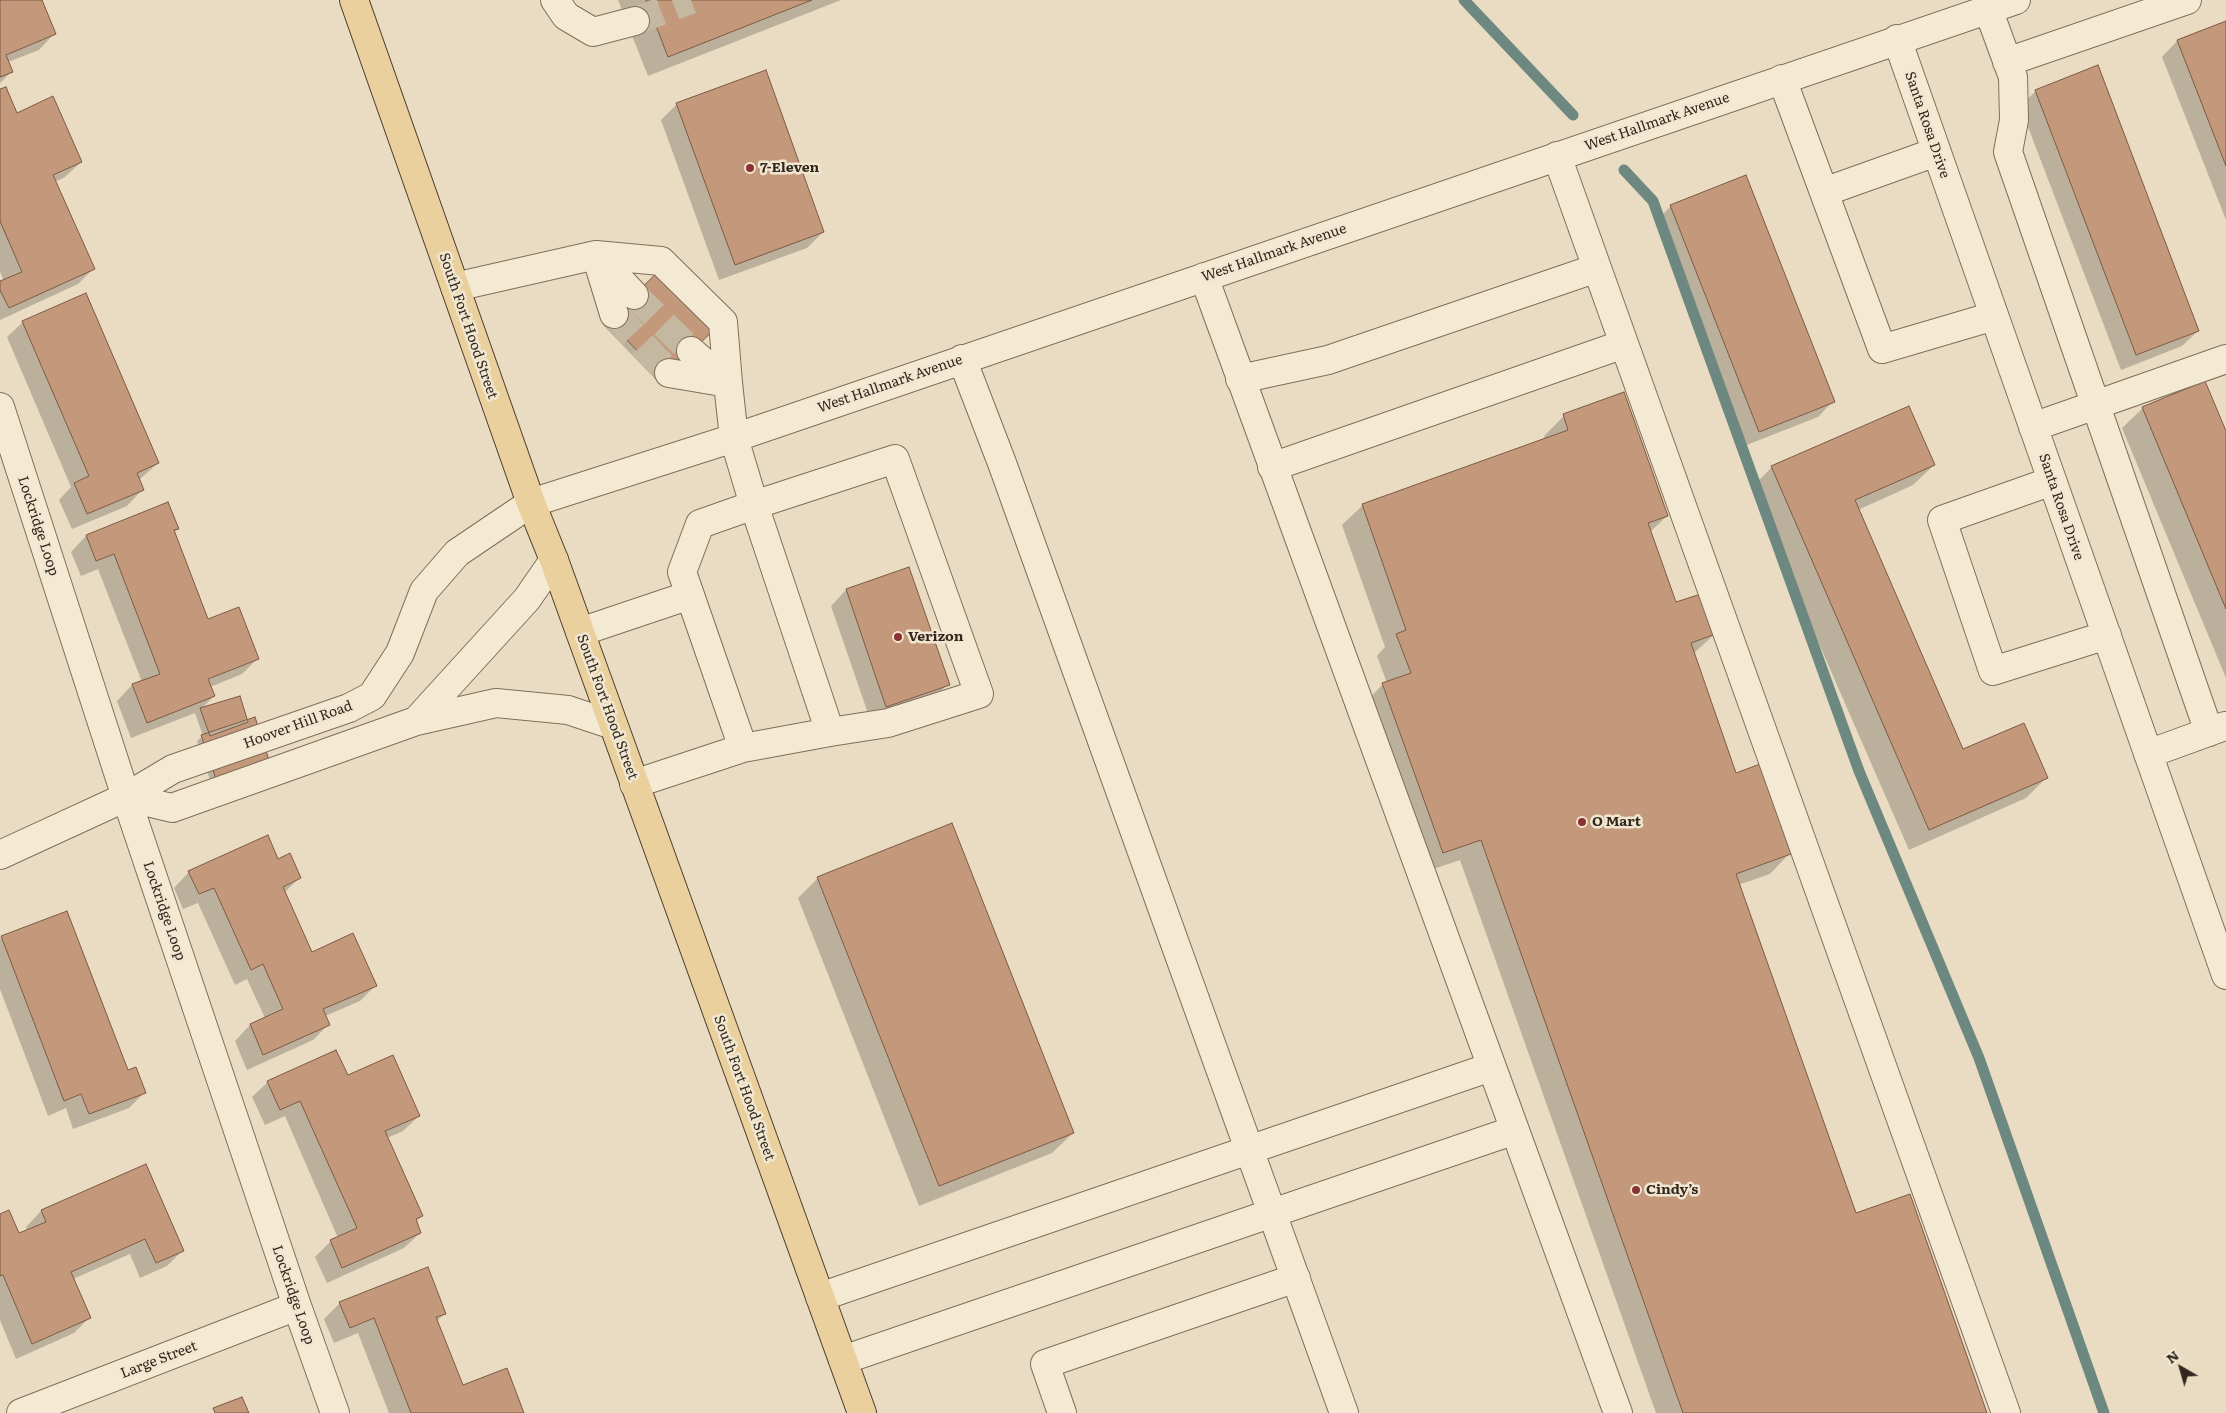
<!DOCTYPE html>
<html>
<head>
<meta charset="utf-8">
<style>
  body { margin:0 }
  #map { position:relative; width:2226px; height:1413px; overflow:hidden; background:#e9dcc2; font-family:Literata,serif }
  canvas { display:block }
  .north { position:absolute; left:2156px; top:1343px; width:50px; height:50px; -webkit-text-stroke:4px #f1e7d0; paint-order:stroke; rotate:322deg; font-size:14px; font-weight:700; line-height:20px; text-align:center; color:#32271e }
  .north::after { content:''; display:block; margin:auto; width:18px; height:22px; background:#32271e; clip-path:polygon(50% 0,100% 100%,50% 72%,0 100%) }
</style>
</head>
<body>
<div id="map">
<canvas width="2226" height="1413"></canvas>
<div class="north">N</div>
</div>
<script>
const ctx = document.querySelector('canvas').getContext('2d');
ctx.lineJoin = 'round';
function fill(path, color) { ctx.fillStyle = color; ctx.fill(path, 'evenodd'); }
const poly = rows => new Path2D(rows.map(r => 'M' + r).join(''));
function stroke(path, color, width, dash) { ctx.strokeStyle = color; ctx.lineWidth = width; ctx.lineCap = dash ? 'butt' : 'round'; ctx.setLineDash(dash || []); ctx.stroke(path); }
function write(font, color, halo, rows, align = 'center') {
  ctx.font = font + ' Literata,serif'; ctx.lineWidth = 5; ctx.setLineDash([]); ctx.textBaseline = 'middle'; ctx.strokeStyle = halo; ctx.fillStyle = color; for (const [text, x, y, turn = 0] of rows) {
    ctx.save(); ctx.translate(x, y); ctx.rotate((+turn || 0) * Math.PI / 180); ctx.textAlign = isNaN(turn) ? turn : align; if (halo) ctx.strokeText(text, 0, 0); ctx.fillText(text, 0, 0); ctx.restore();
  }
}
const shadow = poly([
  [0,0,41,0,54,34,39,50,8,62,11,72,0,83],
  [618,0,841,0,648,76],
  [2226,22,2226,220,2162,57,2177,41],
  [0,90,17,115,81,162,65,177,55,182,93,269,78,284,0,320,0,283,4,281,0,272],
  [2036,91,2198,331,2182,346,2121,370,2020,106],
  [677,104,823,232,807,248,719,280,661,120],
  [1671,206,1833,401,1818,417,1744,446,1655,222],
  [660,271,714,328,658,382,604,326],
  [23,322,158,463,139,480,142,490,127,506,72,529,59,500,71,487,7,337],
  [2143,408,2226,434,2226,678,2122,428],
  [1564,416,1667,516,1650,532,1675,604,1716,633,1693,654,1736,774,1790,853,1770,874,1738,885,1855,1215,1986,1413,1656,1413,1460,860,1422,873,1363,705,1383,684,1387,683,1377,656,1385,647,1342,525,1363,505,1545,440,1544,436],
  [1934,465,1913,485,1858,510,1963,751,2046,778,2026,798,1909,850,1751,488,1772,467],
  [178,529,173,533,207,620,258,658,242,674,210,687,214,696,201,709,247,721,212,786,197,741,203,736,195,713,131,738,117,701,132,685,142,682,98,569,81,576,71,552,86,536],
  [908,569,948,684,932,700,871,722,831,606,846,590],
  [278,860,299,878,284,893,311,953,375,986,360,1001,325,1016,329,1024,313,1040,247,1070,235,1041,250,1025,265,1018,247,979,235,985,198,903,183,909,174,888,189,872],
  [818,878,1073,1133,1052,1153,919,1206,798,898],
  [2,938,144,1093,129,1108,73,1129,66,1108,48,1116,0,989,0,939],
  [347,1077,419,1116,403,1131,387,1138,422,1216,415,1222,420,1233,404,1248,327,1283,315,1257,331,1241,338,1238,285,1116,265,1125,252,1097,268,1082],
  [145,1165,183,1250,167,1266,140,1278,130,1254,73,1279,89,1318,74,1333,16,1359,0,1320,0,1215,18,1235,27,1231,26,1227,41,1211],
  [340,1303,445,1313,436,1322,462,1387,523,1413,389,1413,358,1333,334,1343,324,1319]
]);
const stream = poly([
  [1464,0,1573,115],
  [1624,170,1653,201,1859,771,1979,1058,2104,1413]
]);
const building = poly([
  [0,0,42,0,56,34,6,55,13,72,0,77,0,0],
  [646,0,812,0,668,57,646,0],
  [2226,21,2226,166,2177,40,2226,21],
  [2098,65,2199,331,2136,355,2035,90,2098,65],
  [766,70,824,232,735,265,676,103,766,70],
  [6,87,17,113,53,96,82,162,53,175,95,269,9,308,0,290,0,281,22,272,0,221,0,89,6,87],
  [1746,175,1835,402,1759,432,1670,205,1746,175],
  [660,270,716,328,663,378,608,320,660,270],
  [86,293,159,463,137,473,144,490,87,514,74,483,89,476,22,321,86,293],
  [2205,381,2226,431,2226,609,2142,407,2205,381],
  [1624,392,1668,516,1648,523,1676,602,1704,593,1718,633,1691,643,1736,773,1760,764,1791,854,1736,874,1856,1213,1910,1194,1987,1413,1683,1413,1481,840,1443,853,1382,683,1411,673,1396,634,1406,630,1362,504,1568,430,1563,414,1624,392],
  [1909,406,1935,465,1855,500,1963,749,2024,723,2048,778,1929,830,1771,466,1909,406],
  [168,502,179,529,174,530,208,619,239,607,259,659,208,679,215,696,147,723,132,684,160,674,114,554,96,561,86,535,168,502],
  [909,567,950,685,886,707,846,589,909,567],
  [240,696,248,722,210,736,200,708,240,696],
  [255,717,270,763,217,782,201,735,255,717],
  [952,823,1074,1133,939,1186,817,877,952,823],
  [268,835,278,859,290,853,301,878,283,887,312,952,353,933,377,986,323,1009,330,1025,263,1055,250,1024,283,1009,263,964,251,970,214,888,199,894,188,871,268,835],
  [67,911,128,1070,136,1067,146,1093,89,1114,81,1094,64,1101,1,936,67,911],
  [336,1050,348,1075,393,1055,420,1116,385,1131,423,1216,416,1219,421,1233,342,1268,330,1240,357,1228,300,1101,280,1110,267,1081,336,1050],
  [146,1164,184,1251,156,1263,145,1239,71,1272,91,1318,32,1344,3,1275,0,1276,0,1214,9,1210,19,1233,46,1222,41,1210,146,1164],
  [428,1267,446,1314,436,1317,463,1385,507,1368,524,1413,411,1413,374,1318,350,1328,339,1302,428,1267],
  [242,1397,249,1413,215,1413,213,1408,242,1397]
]);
const minorTunnel = poly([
  [635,21,691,0],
  [634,295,691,351],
  [614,314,669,373]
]);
const minor = poly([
  [555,0,566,16,593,32,635,21],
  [1988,9,2013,77,2014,120,2008,152,2209,732],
  [1897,39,2226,975],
  [2007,62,2187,0],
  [1782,79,1882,349,1994,316],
  [1557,156,2006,1413],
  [1824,192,1936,152],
  [596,255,661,261,723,322,728,383],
  [601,260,634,295],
  [1204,277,1618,1413],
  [455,287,596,255,614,314],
  [691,351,728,383],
  [962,359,1002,463,1344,1413],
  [669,373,728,383,734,438,754,505,830,732,888,723,979,694,895,459,754,505,700,524,682,572,743,748],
  [1240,379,1328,360,1597,268],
  [0,407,126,797,297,1306,335,1413],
  [2033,427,2226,359],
  [1272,467,1624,344],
  [2052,481,1942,520,1993,671,2107,635],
  [580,632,690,595],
  [416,721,496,703,568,710,613,725],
  [2148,754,2225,726],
  [634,784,743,748,830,732],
  [126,797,172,808,416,721,527,599,554,560],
  [0,855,126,797,173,769,349,708,372,696,400,653,424,591,457,553,531,503,734,438,2016,0],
  [820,1297,1491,1067],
  [843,1360,1515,1130],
  [21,1413,297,1306],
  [1062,1413,1045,1364,1296,1278]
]);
const major = poly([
  [354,0,531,503,554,560,862,1413]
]);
const markers = [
  [750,168,5,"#893133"],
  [898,637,5,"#893133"],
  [1582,822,5,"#893133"],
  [1636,1190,5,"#893133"]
];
const streetNames = [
  ["West Hallmark Avenue",1657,122,-19],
  ["Santa Rosa Drive",1927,125,71],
  ["West Hallmark Avenue",1274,253,-19],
  ["South Fort Hood Street",468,326,71],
  ["West Hallmark Avenue",890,384,-19],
  ["Santa Rosa Drive",2061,507,71],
  ["Lockridge Loop",38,526,72],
  ["South Fort Hood Street",607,707,70],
  ["Hoover Hill Road",298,725,-20],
  ["Lockridge Loop",164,911,71],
  ["South Fort Hood Street",744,1088,70],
  ["Lockridge Loop",293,1295,71],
  ["Large Street",159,1360,-21]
];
const poiNames = [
  ["7-Eleven",760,168],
  ["Verizon",908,637],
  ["O Mart",1592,822],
  ["Cindy’s",1646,1190]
];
fill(shadow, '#0003');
stroke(stream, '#6c8881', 11);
fill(building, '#c3987b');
stroke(building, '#7d5943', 1);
stroke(minorTunnel, '#c4b8a1', 28, [28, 14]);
stroke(minor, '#806e5b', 30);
stroke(major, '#4e3d2f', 30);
stroke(minor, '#f4ead4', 28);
stroke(major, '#e9d09d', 28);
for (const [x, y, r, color] of markers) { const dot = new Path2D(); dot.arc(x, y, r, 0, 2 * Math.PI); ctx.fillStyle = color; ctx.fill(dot); stroke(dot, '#f1e7d0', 2); }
write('14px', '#32271e', '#f1e7d0', streetNames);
write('bold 14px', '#32271e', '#f1e7d0', poiNames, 'left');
</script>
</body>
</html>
